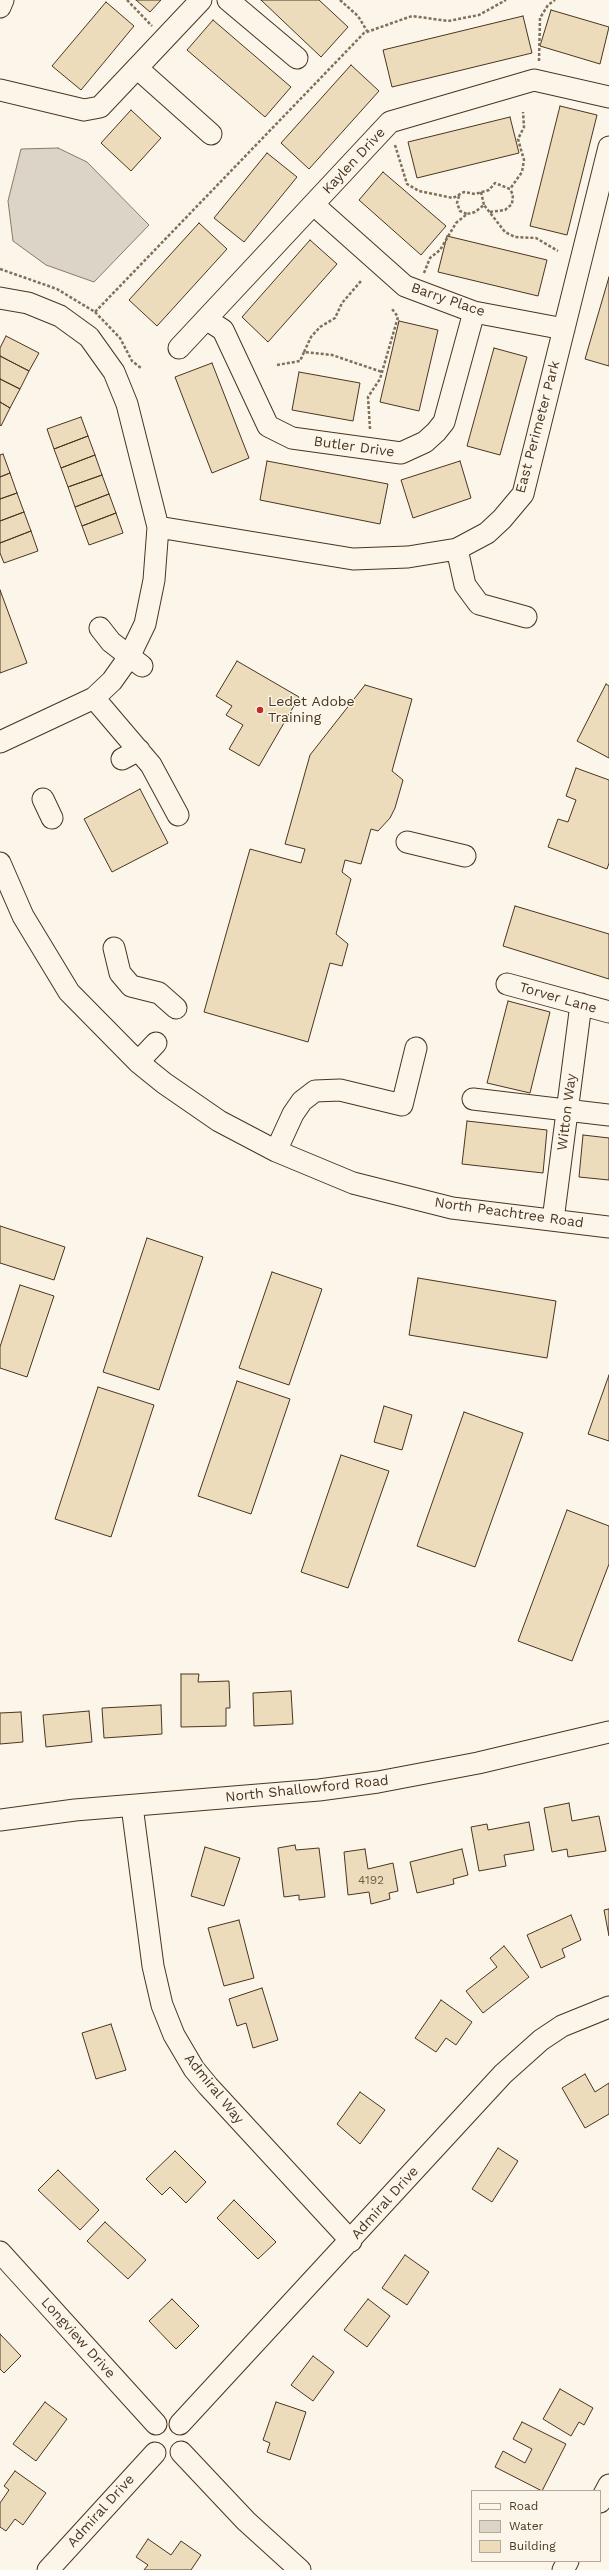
<!DOCTYPE html>
<html>
<head>
<meta charset="utf-8">
<style>
  body { margin:0 }
  #map { position:relative; width:609px; height:2570px; overflow:hidden; background:#fbf6e9; font-family:"Work Sans",sans-serif }
  canvas { display:block }
  .legend { position:absolute; left:471px; top:2490px; width:130px; height:72px; box-sizing:border-box; background:#fbf6e9; border:1px solid #b4a999; margin:0; padding:5px 7px; list-style:none; font-size:12px; color:#4a3520 }
  .legend li { display:flex; align-items:center; gap:8px; height:20px }
  .legend b { width:20px; border:1px solid #b4a999 }
</style>
</head>
<body>
<div id="map">
<canvas width="609" height="2570"></canvas>
<ul class="legend">
<li><b style="height:5px;background:#fbf6e9"></b>Road</li>
<li><b style="height:11px;background:#dcd4c6"></b>Water</li>
<li><b style="height:11px;background:#ecdcbc"></b>Building</li>
</ul>
</div>
<script>
const ctx = document.querySelector('canvas').getContext('2d');
ctx.lineJoin = 'round';
function fill(path, color) { ctx.fillStyle = color; ctx.fill(path, 'evenodd'); }
const poly = rows => new Path2D(rows.map(r => 'M' + r).join(''));
function stroke(path, color, width, dash) { ctx.strokeStyle = color; ctx.lineWidth = width; ctx.lineCap = dash ? 'butt' : 'round'; ctx.setLineDash(dash || []); ctx.stroke(path); }
function write(font, color, halo, rows, align = 'center') {
  ctx.font = font + ' "Work Sans",sans-serif'; ctx.lineWidth = 3; ctx.setLineDash([]); ctx.textBaseline = 'middle'; ctx.strokeStyle = halo; ctx.fillStyle = color; for (const [text, x, y, turn = 0] of rows) {
    ctx.save(); ctx.translate(x, y); ctx.rotate((+turn || 0) * Math.PI / 180); ctx.textAlign = isNaN(turn) ? turn : align; if (halo) ctx.strokeText(text, 0, 0); ctx.fillText(text, 0, 0); ctx.restore();
  }
}
const water = poly([
  [58,148,87,162,149,225,94,282,46,265,13,241,8,201,21,149,58,148]
]);
const building = poly([
  [136,0,161,0,150,12,136,0],
  [261,0,319,0,348,27,321,57,261,0],
  [106,2,134,26,81,90,52,66,106,2],
  [551,10,609,27,600,64,540,46,551,10],
  [523,16,532,53,392,87,383,50,523,16],
  [213,20,291,87,265,117,187,50,213,20],
  [351,65,379,91,309,169,281,143,351,65],
  [560,106,597,115,567,235,530,226,560,106],
  [131,110,161,138,131,171,101,143,131,110],
  [510,117,519,153,417,178,408,142,510,117],
  [267,153,297,177,244,242,214,218,267,153],
  [383,172,446,226,421,255,359,200,383,172],
  [199,223,227,249,157,326,129,300,199,223],
  [447,236,547,260,538,296,438,272,447,236],
  [310,240,337,264,268,342,242,317,310,240],
  [609,277,609,366,585,359,609,277],
  [399,321,438,330,419,411,380,402,399,321],
  [6,336,39,353,29,371,0,356,0,348,6,336],
  [494,348,527,357,500,455,467,446,494,348],
  [0,356,29,371,20,389,0,379,0,356],
  [212,363,249,458,212,473,175,377,212,363],
  [299,372,360,383,353,421,292,410,299,372],
  [0,379,20,389,10,408,0,402,0,379],
  [0,402,10,408,1,426,0,425,0,402],
  [81,417,88,436,54,449,47,429,81,417],
  [88,436,95,455,61,468,54,449,88,436],
  [3,454,10,473,0,477,0,455,3,454],
  [95,455,102,475,68,487,61,468,95,455],
  [267,461,388,484,380,524,260,500,267,461],
  [460,461,471,498,413,518,401,480,460,461],
  [10,473,17,493,0,499,0,477,10,473],
  [102,475,109,494,75,507,68,487,102,475],
  [17,493,24,512,0,521,0,499,17,493],
  [109,494,116,513,82,526,75,507,109,494],
  [24,512,31,531,0,543,0,521,24,512],
  [116,513,123,533,89,545,82,526,116,513],
  [31,531,38,551,4,563,0,553,0,543,31,531],
  [0,590,27,663,0,673,0,590],
  [237,661,299,697,259,766,229,749,243,725,226,715,232,706,216,696,237,661],
  [606,684,609,686,609,758,577,741,606,684],
  [365,685,412,699,392,771,403,780,395,808,390,818,378,831,371,829,361,864,345,860,342,872,351,879,336,934,348,944,342,966,330,963,308,1042,204,1012,250,849,301,863,305,849,285,844,310,755,365,685],
  [576,768,609,780,609,863,607,869,548,847,558,819,568,822,576,800,566,796,576,768],
  [140,789,168,843,112,872,84,819,140,789],
  [515,906,609,934,609,979,503,946,515,906],
  [508,1001,550,1012,530,1093,487,1083,508,1001],
  [467,1121,547,1130,543,1173,462,1164,467,1121],
  [583,1135,609,1138,609,1180,579,1177,583,1135],
  [0,1226,65,1247,54,1280,0,1263,0,1226],
  [147,1238,203,1257,159,1390,103,1372,147,1238],
  [272,1272,322,1289,289,1385,239,1368,272,1272],
  [418,1278,556,1301,547,1358,409,1335,418,1278],
  [20,1285,54,1296,27,1377,0,1368,0,1347,20,1285],
  [609,1375,609,1441,588,1434,609,1375],
  [237,1381,290,1399,251,1514,198,1496,237,1381],
  [98,1387,154,1405,111,1537,55,1519,98,1387],
  [384,1406,412,1415,402,1450,374,1442,384,1406],
  [464,1412,523,1433,475,1567,417,1546,464,1412],
  [341,1455,389,1471,348,1588,301,1572,341,1455],
  [567,1510,609,1526,609,1564,572,1661,518,1641,567,1510],
  [181,1674,199,1674,198,1682,229,1681,230,1708,226,1708,226,1726,181,1727,181,1674],
  [291,1691,293,1724,254,1726,253,1693,291,1691],
  [161,1705,162,1734,104,1738,102,1708,161,1705],
  [89,1711,92,1742,46,1747,43,1715,89,1711],
  [21,1712,23,1742,0,1744,0,1713,21,1712],
  [569,1803,572,1821,599,1816,606,1851,568,1857,567,1849,552,1852,544,1808,569,1803],
  [529,1822,534,1850,504,1855,506,1866,479,1871,471,1827,487,1824,488,1830,529,1822],
  [295,1845,296,1850,319,1848,325,1897,299,1900,299,1895,284,1897,278,1848,295,1845],
  [205,1847,240,1858,224,1906,191,1896,205,1847],
  [365,1849,368,1869,393,1863,398,1891,389,1893,390,1899,371,1904,369,1892,348,1895,344,1852,365,1849],
  [462,1849,468,1875,453,1879,454,1884,417,1893,410,1862,462,1849],
  [609,1909,609,1936,604,1910,609,1909],
  [571,1915,581,1940,562,1949,565,1957,541,1968,527,1935,571,1915],
  [239,1920,254,1978,224,1986,208,1928,239,1920],
  [504,1946,529,1977,483,2013,466,1991,497,1967,490,1958,504,1946],
  [262,1988,278,2040,253,2048,246,2023,237,2026,229,1999,262,1988],
  [441,2000,472,2022,456,2045,446,2038,436,2052,415,2038,441,2000],
  [111,2024,126,2070,96,2079,82,2033,111,2024],
  [585,2074,595,2092,609,2083,609,2114,585,2128,562,2088,585,2074],
  [360,2092,385,2110,360,2144,337,2124,360,2092],
  [498,2148,518,2161,492,2202,472,2189,498,2148],
  [175,2151,206,2182,186,2203,170,2187,162,2195,146,2179,175,2151],
  [58,2170,99,2210,80,2230,38,2190,58,2170],
  [234,2200,276,2242,258,2259,217,2218,234,2200],
  [105,2222,146,2260,128,2279,87,2241,105,2222],
  [405,2255,429,2272,407,2305,382,2288,405,2255],
  [172,2299,199,2326,176,2349,149,2321,172,2299],
  [368,2299,390,2316,367,2347,344,2330,368,2299],
  [0,2334,21,2356,4,2373,0,2369,0,2334],
  [313,2356,334,2372,313,2401,291,2385,313,2356],
  [560,2389,593,2408,584,2425,579,2422,571,2436,543,2419,560,2389],
  [45,2402,67,2419,36,2461,13,2444,45,2402],
  [276,2402,306,2412,290,2460,267,2452,270,2443,263,2440,276,2402],
  [522,2422,566,2444,542,2491,495,2467,503,2451,525,2463,532,2449,513,2439,522,2422],
  [15,2471,46,2493,23,2525,15,2519,6,2531,0,2527,0,2503,9,2490,4,2486,15,2471],
  [148,2539,171,2555,181,2541,201,2555,191,2570,144,2570,148,2565,136,2557,148,2539]
]);
const path = poly([
  [127,0,152,26],
  [340,0,358,16,367,31],
  [539,61,540,18,548,5,555,0],
  [395,145,407,184,419,191,453,198,464,192,475,194,489,190,495,183,510,189,522,172,524,160,518,139,524,127,523,112],
  [481,192,484,205],
  [459,196,457,203,460,211,467,214],
  [490,212,505,210,512,204,513,195,510,189],
  [0,269,57,289,95,312,364,33,412,16,448,21,479,15,506,0],
  [424,273,430,258,440,250,456,223,467,214,475,212,484,205,505,232,515,237,536,238,558,251],
  [95,312,120,338,132,361,141,368],
  [304,352,311,337,320,327,335,318,342,303,361,281],
  [277,365,300,361,304,352,332,355,382,372],
  [370,429,368,397,380,379,398,317,392,309]
]);
const minor = poly([
  [228,0,297,58],
  [0,7,3,0],
  [137,68,211,134],
  [0,90,84,110,100,107,201,0],
  [314,205,405,286,474,312,564,329],
  [0,298,28,303,60,316,89,337,114,372,127,404,158,527,154,580,145,624,129,657,112,681,94,698,0,742],
  [206,319,223,330,268,426,292,438,401,453,425,442,436,432,444,422,474,312],
  [179,348,390,122,534,80,609,97],
  [158,527,353,559,408,557,457,549,487,533,502,519,523,494,609,147],
  [457,549,465,585,479,604,526,617],
  [100,628,111,642,142,666],
  [94,698,151,765,178,815],
  [122,759,139,750],
  [43,799,52,818],
  [407,842,465,856],
  [0,863,23,916,69,992,138,1062,164,1083,219,1121,276,1151,353,1183,452,1208,609,1227],
  [114,948,120,973,131,986,159,993,176,1008],
  [507,984,609,1012],
  [138,1062,156,1043],
  [473,1099,609,1115],
  [276,1151,293,1114,302,1101,315,1091,340,1090,402,1105,416,1048],
  [553,1220,581,1004],
  [132,1806,153,1966,162,2005,174,2035,194,2069,208,2086,351,2241],
  [0,1820,75,1810,319,1790,378,1782,478,1763,609,1732],
  [0,2252,156,2424],
  [180,2424,503,2074,541,2040,562,2026,609,2007],
  [181,2452,246,2521,300,2570],
  [600,2502,609,2485],
  [48,2570,155,2453],
  [563,2570,568,2561]
]);
const markers = [
  [260,710,4,"#c62828"]
];
const numberNames = [
  ["4192",371,1880]
];
const streetNames = [
  ["Kaylen Drive",354,161,-47],
  ["Barry Place",448,300,19],
  ["East Perimeter Park",538,427,-75],
  ["Butler Drive",354,447,8],
  ["Torver Lane",558,998,16],
  ["Witton Way",567,1112,-83],
  ["North Peachtree Road",509,1213,8],
  ["North Shallowford Road",307,1789,-6],
  ["Admiral Way",214,2089,51],
  ["Admiral Drive",385,2203,-48],
  ["Longview Drive",78,2338,48],
  ["Admiral Drive",101,2511,-48]
];
const poiNames = [
  ["Ledet Adobe",268,702],
  ["Training",268,718]
];
fill(water, '#dcd4c6');
stroke(water, '#887966', 1);
fill(building, '#ecdcbc');
stroke(building, '#4a3520', 1);
stroke(minor, '#4a3520', 23);
stroke(path, '#7f6f5c', 2.5, [3, 2]);
stroke(minor, '#fbf6e9', 21);
for (const [x, y, r, color] of markers) { const dot = new Path2D(); dot.arc(x, y, r, 0, 2 * Math.PI); ctx.fillStyle = color; ctx.fill(dot); stroke(dot, '#fbf6e9', 1.5); }
write('12px', '#725f47', null, numberNames);
write('14px', '#4a3520', '#fbf6e9', streetNames);
write('14px', '#4a3520', '#fbf6e9', poiNames, 'left');
</script>
</body>
</html>
